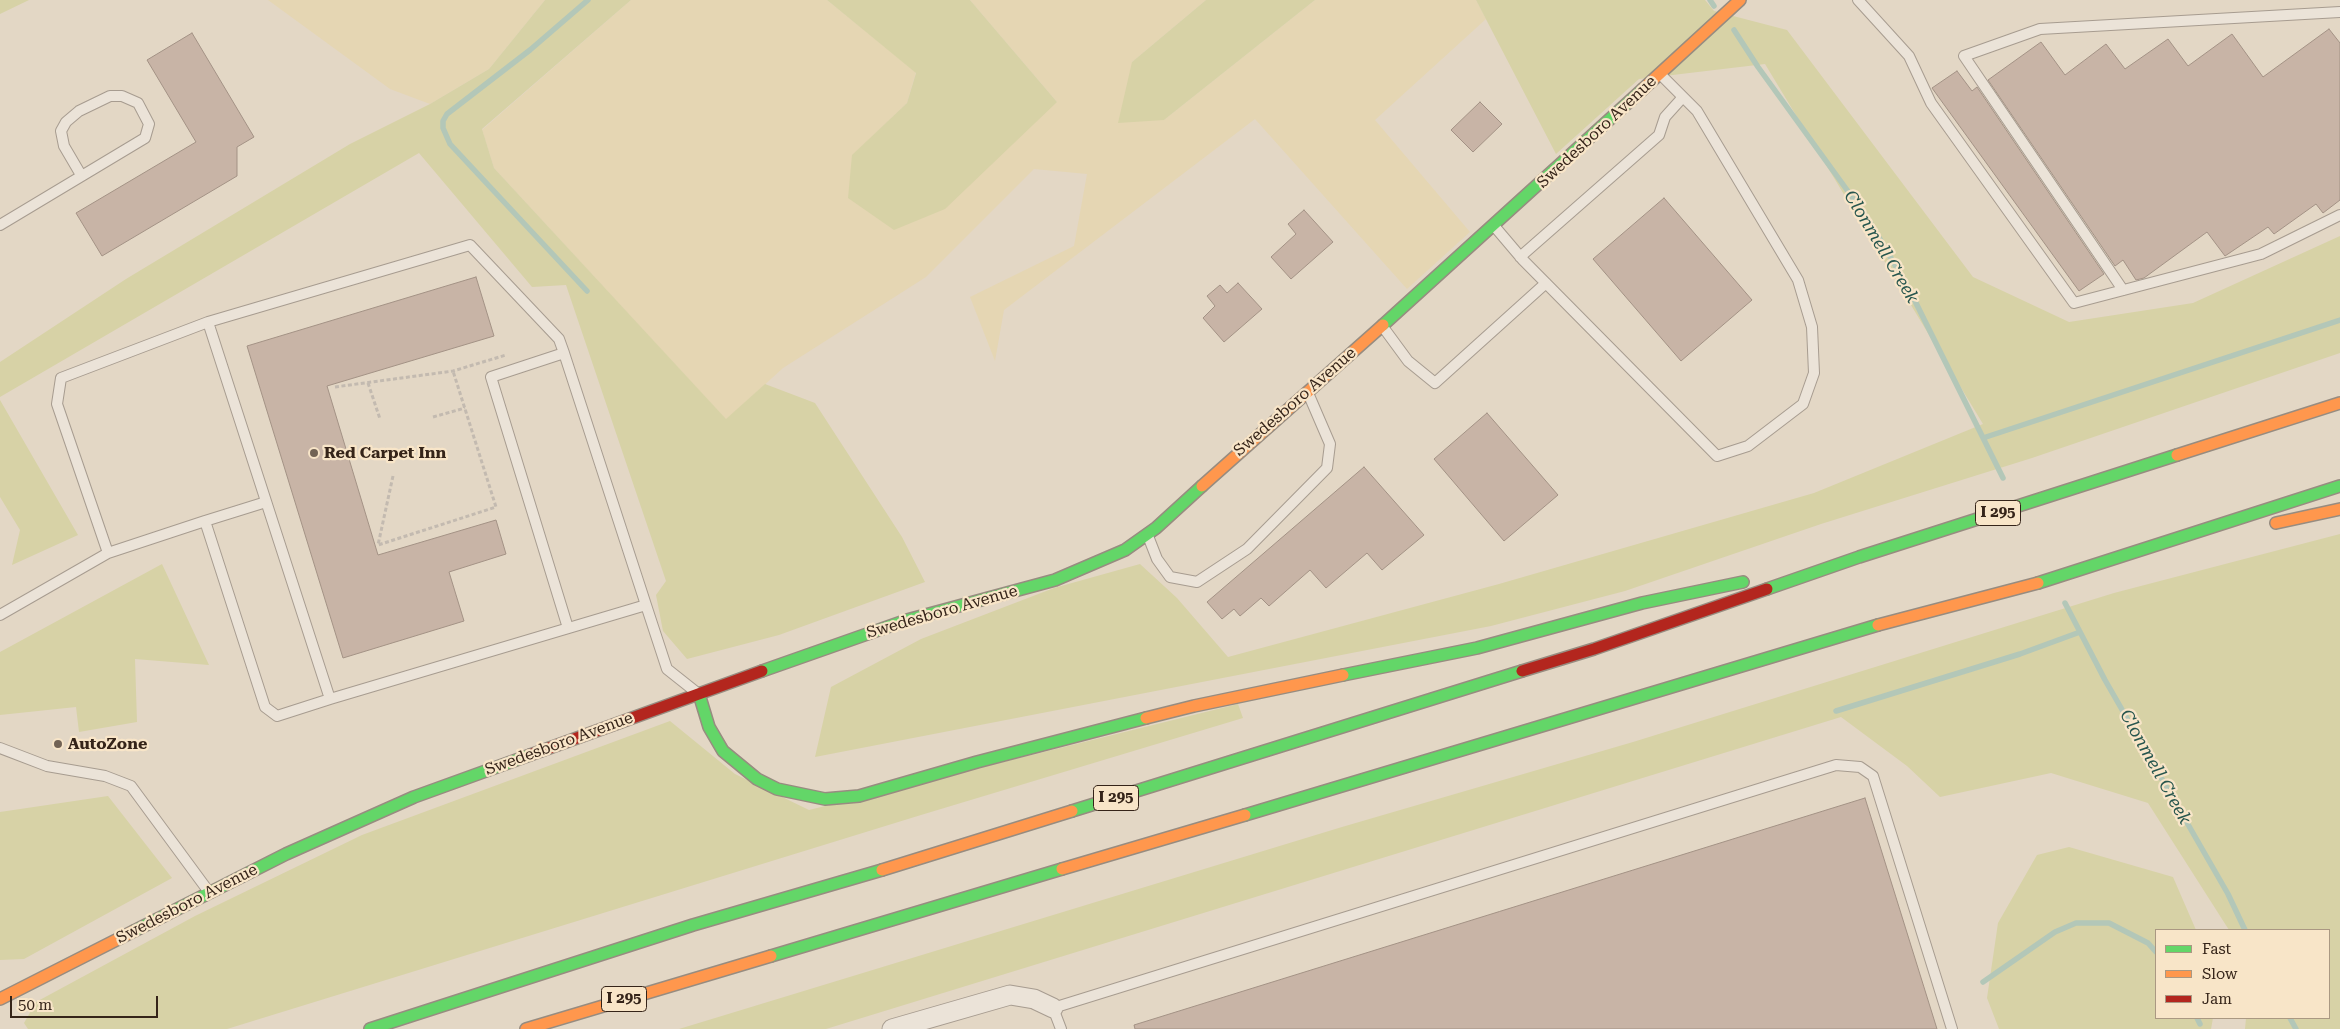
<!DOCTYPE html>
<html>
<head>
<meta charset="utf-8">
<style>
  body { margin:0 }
  #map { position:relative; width:2340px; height:1029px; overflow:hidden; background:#e3d7c5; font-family:"Roboto Serif",serif }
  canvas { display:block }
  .legend { position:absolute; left:2155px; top:929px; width:175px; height:90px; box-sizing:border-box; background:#f8e5c8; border:1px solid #aa9882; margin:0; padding:6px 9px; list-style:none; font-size:15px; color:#352419 }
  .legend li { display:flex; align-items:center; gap:10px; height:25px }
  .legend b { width:25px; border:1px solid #aa9882 }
  .scale { position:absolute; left:10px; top:996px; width:148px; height:22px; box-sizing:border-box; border:2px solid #352419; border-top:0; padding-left:6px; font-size:15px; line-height:18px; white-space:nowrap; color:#352419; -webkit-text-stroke:4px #f8e5c8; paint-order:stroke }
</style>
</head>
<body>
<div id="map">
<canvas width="2340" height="1029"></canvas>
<ul class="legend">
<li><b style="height:6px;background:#63d668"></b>Fast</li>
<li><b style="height:6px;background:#ff974d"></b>Slow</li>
<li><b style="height:6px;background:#b3261e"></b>Jam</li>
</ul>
<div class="scale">50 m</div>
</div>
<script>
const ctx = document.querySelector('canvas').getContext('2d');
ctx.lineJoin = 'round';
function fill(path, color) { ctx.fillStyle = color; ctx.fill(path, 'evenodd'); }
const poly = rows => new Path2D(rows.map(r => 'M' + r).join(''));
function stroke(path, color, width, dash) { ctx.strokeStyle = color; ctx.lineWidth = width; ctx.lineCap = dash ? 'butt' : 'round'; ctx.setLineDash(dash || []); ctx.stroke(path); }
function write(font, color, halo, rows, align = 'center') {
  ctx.font = font + ' "Roboto Serif",serif'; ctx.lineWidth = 4.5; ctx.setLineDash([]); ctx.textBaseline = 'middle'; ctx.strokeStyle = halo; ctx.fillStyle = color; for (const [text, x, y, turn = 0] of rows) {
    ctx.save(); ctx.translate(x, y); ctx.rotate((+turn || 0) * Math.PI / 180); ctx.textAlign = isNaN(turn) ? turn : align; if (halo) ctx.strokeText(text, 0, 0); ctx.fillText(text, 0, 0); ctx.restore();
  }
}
const farmland = poly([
  [268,0,545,0,489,69,430,104,390,89],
  [631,0,827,0,916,72,907,103,852,156,1057,102,970,0,1206,0,1132,62,1164,120,1315,0,1476,0,1486,19,1375,120,1470,232,1407,289,1255,119,1004,310,995,361,970,297,1074,246,1087,174,1034,169,926,277,783,368,726,420,494,168,482,130]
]);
const green = poly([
  [0,0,29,0,0,14],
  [545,0,631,0,482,129,494,168,726,419,765,384,815,403,902,537,925,582,779,635,687,659,663,631,656,595,666,581,566,285,532,287,419,153,0,397,0,362,126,279,350,144,430,104,489,69],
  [827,0,970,0,1057,102,945,209,894,230,848,198,852,155,907,103,916,73],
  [1206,0,1315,0,1164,120,1118,123,1132,62],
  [1476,0,1705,0,1714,11,1787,30,1973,277,2069,322,2193,303,2340,236,2340,353,2032,458,1821,524,1625,591,1491,626,815,757,831,687,921,639,1054,588,1140,564,1177,598,1228,657,1499,584,1814,493,1983,424,1765,64,1639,79,1556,154],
  [0,400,78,535,12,565,20,530,0,497],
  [2340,534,2340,1029,2245,1029,2246,1018,2329,1018,2329,930,2229,930,2148,803,2051,773,1940,797,1907,766,1841,717,826,1029,679,1029,1342,827,1633,742,2114,593],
  [162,564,209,665,135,659,137,722,79,732,76,707,0,715,0,652],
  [1238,704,1243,718,921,815,227,1029,28,1029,24,1023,36,1002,195,916,362,835,670,721,735,774,809,810],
  [108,796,172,878,24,959,0,960,0,812],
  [2069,847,2173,877,2196,930,2156,930,2156,1018,2213,1018,2211,1029,1999,1029,1987,998,1998,923,2037,855]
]);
const stream = poly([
  [1710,0,1714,6],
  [1734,30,1758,67,1868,219,1908,287,2003,478],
  [587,291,450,144,443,128,443,121,447,114,530,50,588,0],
  [1983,438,2340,320],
  [2065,603,2105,680,2228,894,2245,930],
  [1836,711,2020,654,2080,632],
  [1983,982,2055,932,2076,923,2109,923,2148,943,2156,952],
  [2197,1018,2200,1024],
  [2290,1018,2296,1029]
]);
const building = poly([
  [2329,29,2340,43,2340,200,2323,213,2316,204,2274,234,2268,227,2225,256,2207,232,2144,278,2136,280,2123,260,2115,266,1988,80,2041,42,2065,75,2106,44,2125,69,2168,39,2188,66,2232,34,2263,77,2329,29],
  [192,33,254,137,237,147,237,176,102,256,76,213,196,142,147,60,192,33],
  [1957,71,1972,91,1977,87,2104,274,2079,291,1932,88,1957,71],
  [1480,102,1502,124,1473,152,1451,130,1480,102],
  [1664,198,1752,300,1681,361,1593,259,1664,198],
  [1304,210,1333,242,1291,279,1271,257,1296,234,1288,224,1304,210],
  [476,277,494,336,327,386,378,555,496,520,506,554,449,572,464,621,343,658,247,346,476,277],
  [1238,283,1262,309,1224,342,1203,318,1215,306,1207,296,1220,285,1227,293,1238,283],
  [1487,413,1558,495,1504,541,1434,459,1487,413],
  [1364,467,1424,535,1382,570,1367,553,1326,588,1310,570,1269,606,1261,598,1240,616,1234,609,1222,619,1207,602,1364,467],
  [1865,798,1937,1029,1135,1029,1134,1025,1865,798]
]);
const path = poly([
  [368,383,380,419],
  [335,387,453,371,506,355],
  [433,417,465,408],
  [393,476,378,545,496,507,453,371]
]);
const lane = poly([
  [1858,0,1909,56,1931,103,2074,303,2261,254,2340,215],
  [0,225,145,138,149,124,138,103,122,96,110,96,79,111,66,122,61,131,64,146,81,175],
  [1495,227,1523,260,1717,456,1748,446,1803,404,1814,373,1812,327,1798,280,1697,111,1660,74],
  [1520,257,1659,135,1665,117,1683,97],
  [2123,290,1964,56,2040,29,2340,12],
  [1383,327,1408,361,1435,383,1546,283],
  [564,353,491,377,568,628],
  [205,521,266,502],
  [1148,536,1157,559,1170,577,1197,582,1247,549,1327,468,1330,444,1308,393],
  [108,553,57,404,61,378,208,322],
  [646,605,330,699,208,322,470,245,559,339,564,353,646,605,667,669,696,692],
  [0,615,108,553,205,521,265,707,277,716,330,699],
  [0,748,47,766,105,776,131,786,209,892],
  [1061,1029,1053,1008,1836,765,1860,767,1873,776,1952,1029]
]);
const street = poly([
  [892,1029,1010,995,1034,999,1053,1008]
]);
const fast = poly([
  [1383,325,1643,89],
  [2038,583,2340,486],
  [1767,589,1859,557,2177,455],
  [762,671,907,620,1055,580,1125,550,1156,528,1202,486],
  [1343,675,1477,648,1642,603,1743,582],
  [699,694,709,727,723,751,757,779,777,789,825,799,859,796,977,762,1146,718],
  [1072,811,1522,671],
  [1245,815,1878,625],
  [134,931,286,854,414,797,530,755],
  [771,956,1062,869],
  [370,1029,693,925,882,870]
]);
const slow = poly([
  [1643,89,1740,0],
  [2177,455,2340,403],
  [1202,486,1383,325],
  [2276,523,2340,509],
  [1878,625,2038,583],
  [1146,718,1194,706,1343,675],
  [1062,869,1245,815],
  [882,870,1072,811],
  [0,999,134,931],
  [526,1029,771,956]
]);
const jam = poly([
  [1522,671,1594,649,1767,589],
  [530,755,762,671]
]);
const markers = [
  [314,453,5,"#726355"],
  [58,744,5,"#726355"]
];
const shields = [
  [1998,513,45],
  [1116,798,45],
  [624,999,45]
];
const shieldNames = [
  ["I 295",1998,513],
  ["I 295",1116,798],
  ["I 295",624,999]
];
const streetNames = [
  ["Swedesboro Avenue",1597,132,-43],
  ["Swedesboro Avenue",1295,402,-41],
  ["Swedesboro Avenue",942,612,-16],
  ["Swedesboro Avenue",559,744,-20],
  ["Swedesboro Avenue",187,904,-27]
];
const poiNames = [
  ["Red Carpet Inn",324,453],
  ["AutoZone",68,744]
];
const waterNames = [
  ["Clonmell Creek",1881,247,59],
  ["Clonmell Creek",2155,767,61]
];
fill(farmland, '#e5d6b3');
fill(green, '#d7d2a6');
stroke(stream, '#b3c7b8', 5.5);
fill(building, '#c8b4a6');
stroke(building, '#a39285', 1);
stroke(lane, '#a79c90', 12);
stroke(street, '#a79c90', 21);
stroke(fast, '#978c80', 14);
stroke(slow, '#978c80', 14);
stroke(jam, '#978c80', 14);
stroke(path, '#c3bab0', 3, [4, 2.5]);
stroke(lane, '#ebe3d8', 10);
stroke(street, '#ebe3d8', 19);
stroke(fast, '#63d668', 11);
stroke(slow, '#ff974d', 11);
stroke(jam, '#b3261e', 11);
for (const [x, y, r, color] of markers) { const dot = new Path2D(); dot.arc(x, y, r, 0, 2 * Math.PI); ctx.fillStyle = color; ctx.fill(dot); stroke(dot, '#f8e5c8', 2); }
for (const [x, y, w] of shields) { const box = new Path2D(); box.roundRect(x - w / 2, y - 12.5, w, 25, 4); ctx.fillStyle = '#f8e5c8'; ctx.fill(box); stroke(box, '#352419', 1); }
write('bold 15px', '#352419', null, shieldNames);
write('16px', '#352419', '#f8e5c8', streetNames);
write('bold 16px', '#352419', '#f8e5c8', poiNames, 'left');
write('italic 18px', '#27564e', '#f8e5c8', waterNames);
</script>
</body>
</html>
